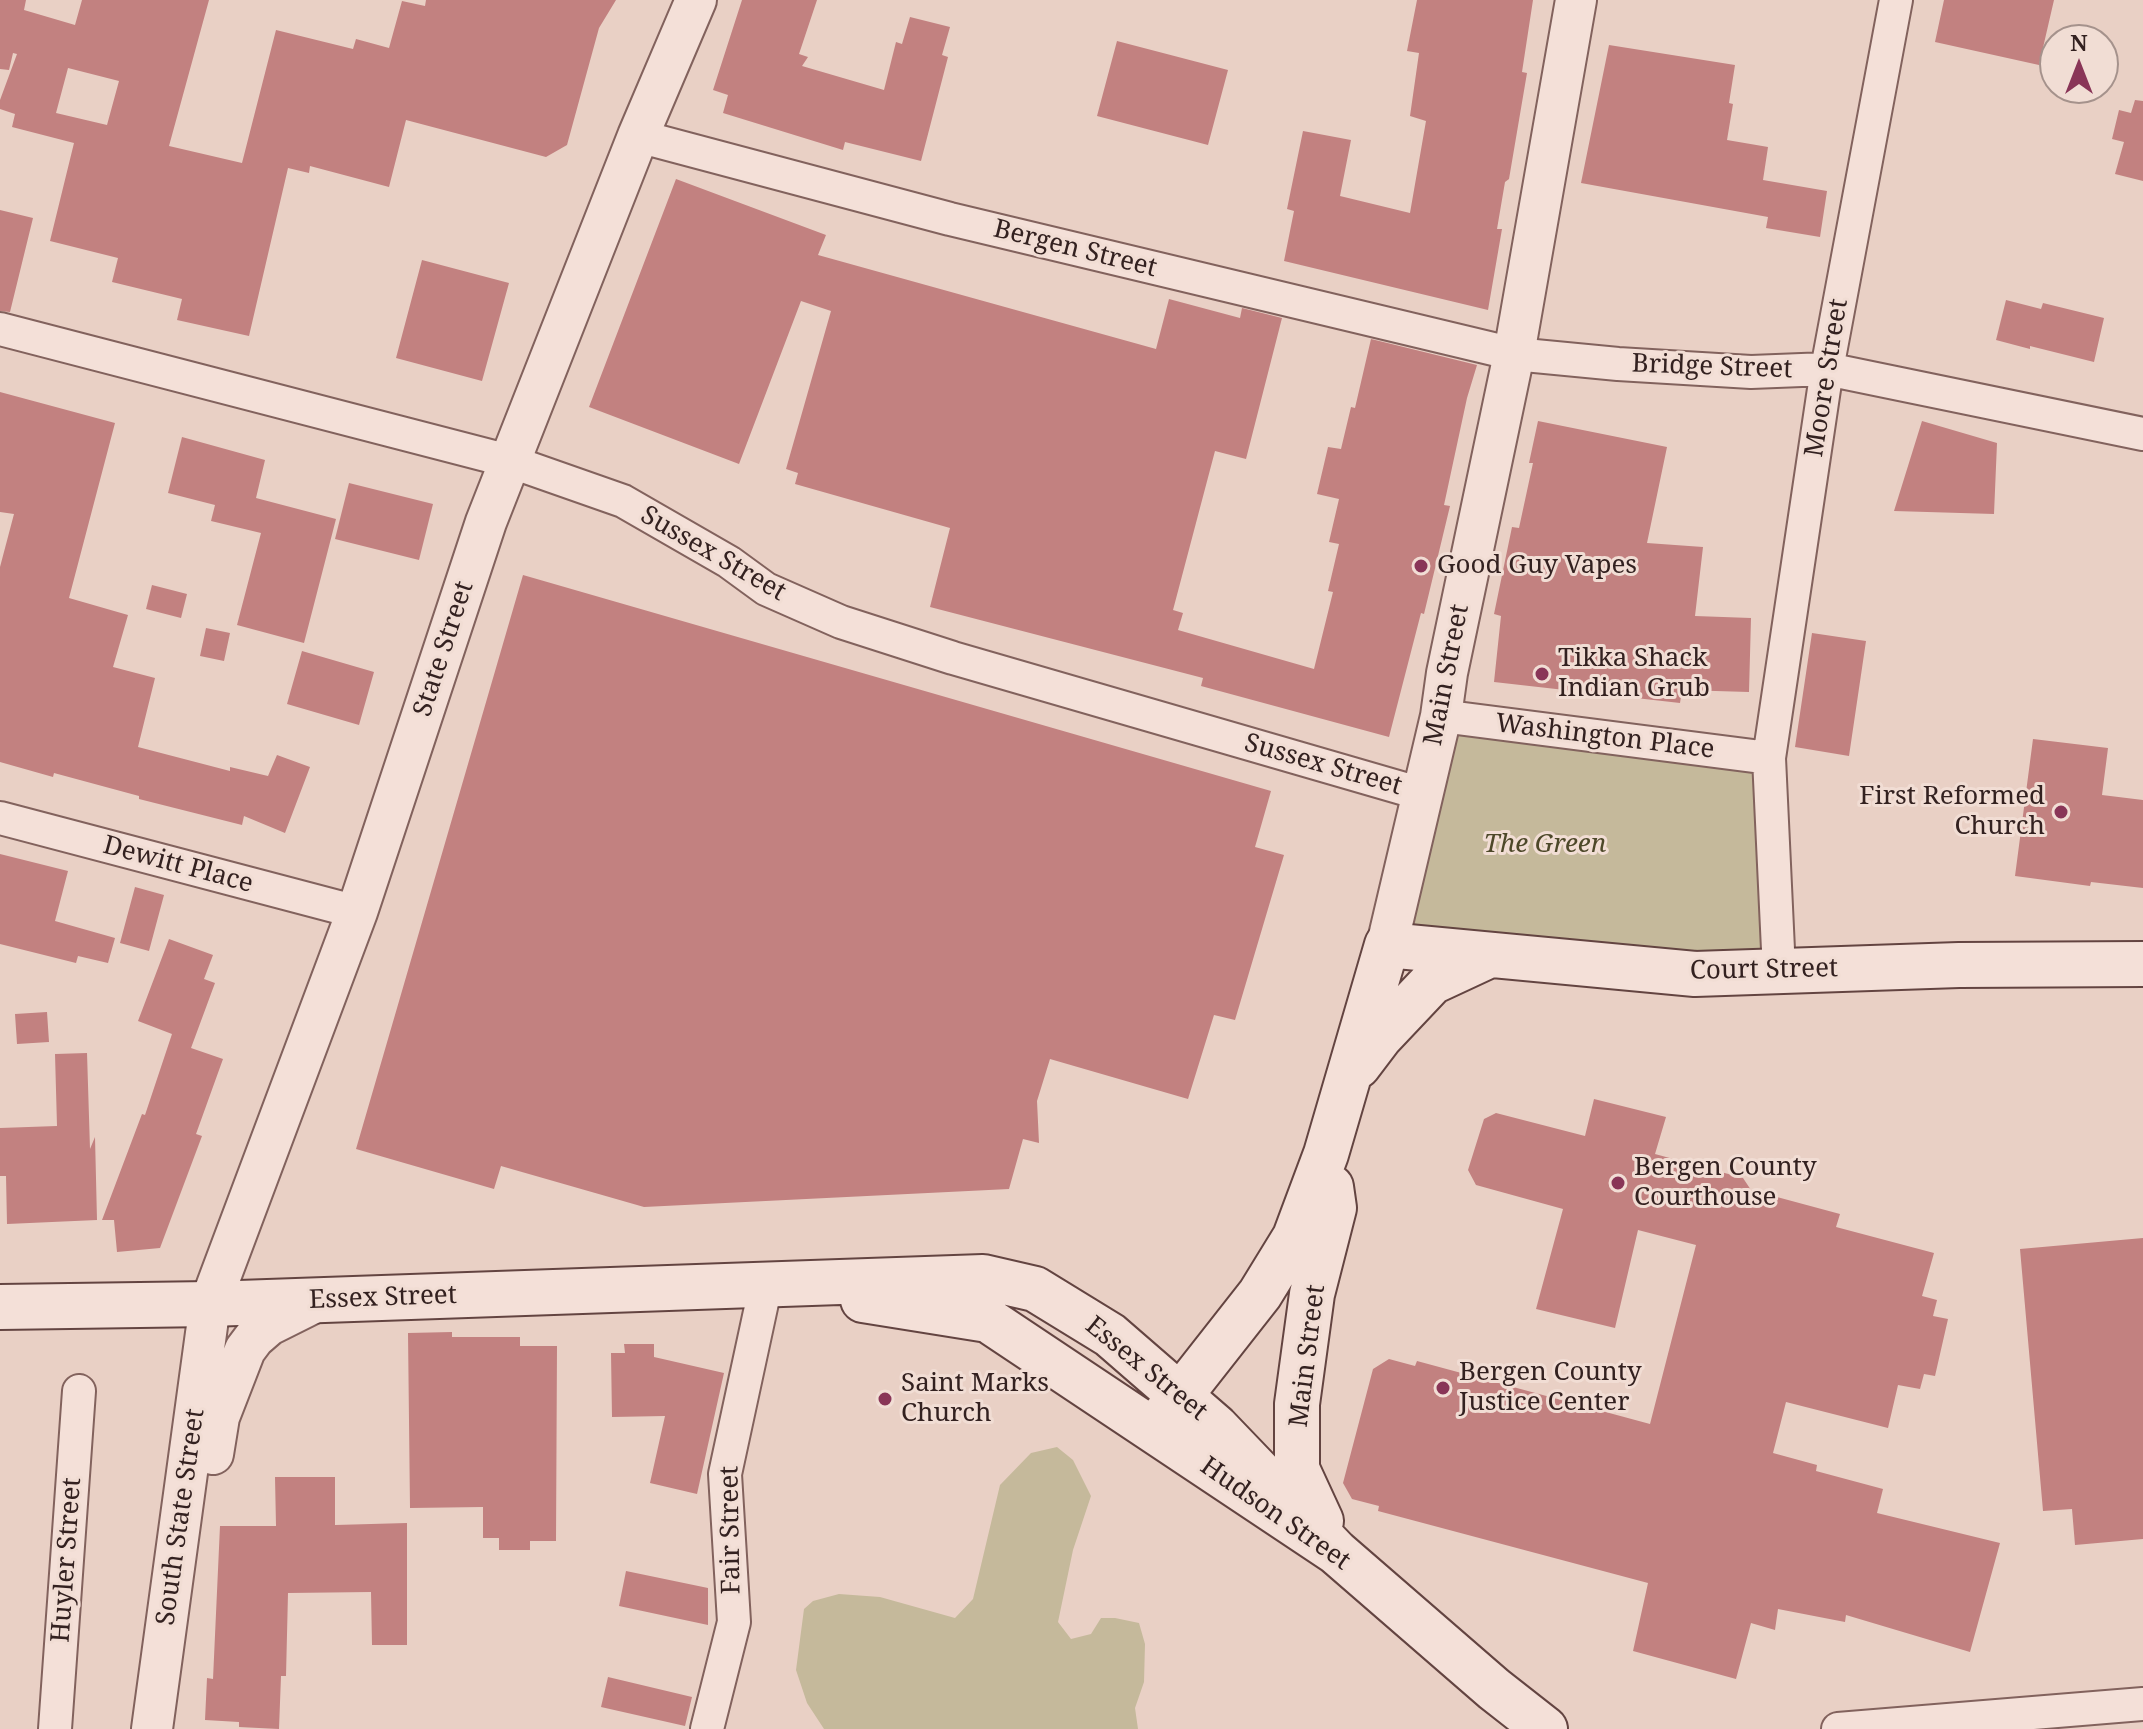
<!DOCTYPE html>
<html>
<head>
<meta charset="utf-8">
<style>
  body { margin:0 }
  #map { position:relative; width:2143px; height:1729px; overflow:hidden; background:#e9d0c5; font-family:"Noto Serif",serif }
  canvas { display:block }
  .north { position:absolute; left:2039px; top:24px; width:80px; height:80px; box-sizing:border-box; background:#f1ddd4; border:2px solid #a5928c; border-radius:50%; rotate:0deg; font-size:22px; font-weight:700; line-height:32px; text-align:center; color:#332120 }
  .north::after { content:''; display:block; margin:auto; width:28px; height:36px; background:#893557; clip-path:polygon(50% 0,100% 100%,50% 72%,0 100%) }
</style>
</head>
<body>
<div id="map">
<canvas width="2143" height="1729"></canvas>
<div class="north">N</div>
</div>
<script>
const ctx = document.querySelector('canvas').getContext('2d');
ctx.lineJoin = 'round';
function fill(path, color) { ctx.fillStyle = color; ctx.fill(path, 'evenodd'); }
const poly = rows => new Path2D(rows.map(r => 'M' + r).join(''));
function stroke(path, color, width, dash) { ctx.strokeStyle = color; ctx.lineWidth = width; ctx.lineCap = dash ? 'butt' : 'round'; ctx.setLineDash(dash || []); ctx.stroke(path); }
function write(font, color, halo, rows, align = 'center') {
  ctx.font = font + ' "Noto Serif",serif'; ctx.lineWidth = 6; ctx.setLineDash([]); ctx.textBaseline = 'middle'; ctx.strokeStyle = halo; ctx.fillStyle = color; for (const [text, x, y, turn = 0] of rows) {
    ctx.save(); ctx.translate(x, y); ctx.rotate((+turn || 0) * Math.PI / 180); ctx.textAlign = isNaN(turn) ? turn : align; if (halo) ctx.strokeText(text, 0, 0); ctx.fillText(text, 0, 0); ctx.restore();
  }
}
const green = poly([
  [1441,716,1769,758,1779,971,1387,945],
  [1057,1447,1073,1460,1091,1496,1073,1550,1058,1622,1071,1639,1091,1634,1101,1618,1115,1618,1139,1623,1145,1644,1144,1682,1135,1708,1138,1729,824,1729,807,1703,796,1670,804,1609,813,1601,839,1594,880,1597,955,1618,973,1599,1000,1485,1031,1453]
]);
const building = poly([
  [0,0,26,0,24,10,75,25,82,0,209,0,169,146,242,163,276,30,353,49,356,39,389,48,402,1,425,6,426,0,616,0,599,28,567,145,546,157,406,120,389,187,310,166,309,173,288,168,249,336,177,320,182,299,112,282,118,258,50,241,74,143,12,127,15,114,0,109,0,100,17,54,13,53,9,70,0,69],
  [68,68,119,81,107,125,56,113],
  [742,0,817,0,799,54,808,57,802,66,884,90,896,42,902,44,910,17,950,27,942,55,948,57,921,161,845,142,843,150,723,113,728,95,713,90],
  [1417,0,1533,0,1522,72,1527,73,1509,179,1505,182,1497,229,1502,229,1488,310,1284,261,1294,211,1287,209,1303,131,1351,140,1340,196,1410,213,1426,121,1410,116,1419,53,1407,51],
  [1944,0,2054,0,2039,65,1935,42],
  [1117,41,1228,70,1208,145,1097,116],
  [1609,45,1735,65,1729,103,1733,104,1727,140,1768,147,1763,180,1827,191,1820,237,1766,228,1768,217,1581,183],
  [2135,100,2143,101,2143,181,2115,174,2124,142,2112,139,2119,110,2131,113],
  [676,179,826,235,818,255,1156,349,1169,299,1240,318,1242,308,1282,318,1246,459,1215,451,1173,610,1183,613,1178,630,1314,669,1333,592,1328,591,1339,544,1329,542,1339,499,1317,494,1328,447,1341,449,1351,407,1355,408,1371,339,1477,365,1467,398,1444,505,1450,506,1424,614,1421,613,1389,737,1201,686,1203,678,930,607,950,528,795,484,798,473,786,469,831,311,801,301,739,464,589,407],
  [0,210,33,218,10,312,0,311],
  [422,260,509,283,482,381,396,358],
  [2006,300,2041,309,2043,303,2104,318,2094,362,2030,346,2030,349,1996,340],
  [0,392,115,423,69,598,128,615,113,667,155,678,138,747,230,771,230,767,268,776,277,755,310,767,285,833,244,816,242,825,139,799,139,796,54,773,53,777,0,762,0,567,14,514,0,512],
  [1538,421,1667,447,1647,543,1703,547,1695,616,1751,618,1749,692,1682,690,1680,703,1494,682,1501,616,1494,614,1512,527,1519,528,1533,463,1529,463],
  [1922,421,1997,443,1994,514,1894,511],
  [182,437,265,460,256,498,336,519,304,643,237,625,261,533,211,521,215,505,168,493],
  [349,483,433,504,419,560,335,539],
  [523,575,1271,791,1255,847,1284,855,1235,1020,1214,1015,1188,1099,1050,1059,1037,1101,1039,1143,1023,1139,1009,1189,644,1207,501,1166,494,1189,356,1149],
  [152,585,187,594,181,618,146,609],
  [206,628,230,633,224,661,200,656],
  [1812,633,1866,641,1849,756,1795,747],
  [302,651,374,672,359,725,287,704],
  [2033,739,2108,748,2102,795,2143,800,2143,888,2091,882,2090,886,2015,876],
  [0,854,68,871,55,921,115,938,108,963,78,956,76,963,0,944],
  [135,887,164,895,149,951,120,943],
  [169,939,213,955,204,979,215,983,191,1048,223,1059,196,1134,202,1136,160,1248,117,1252,114,1220,102,1220,142,1114,145,1115,172,1034,138,1021],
  [47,1012,49,1042,17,1044,15,1014],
  [87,1053,90,1149,95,1137,97,1220,7,1224,6,1176,0,1176,0,1128,57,1126,55,1054],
  [1594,1099,1666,1117,1655,1154,1743,1178,1751,1190,1840,1214,1836,1227,1934,1253,1922,1296,1937,1300,1933,1316,1948,1319,1935,1376,1924,1374,1920,1389,1898,1385,1888,1428,1786,1402,1773,1453,1817,1465,1816,1471,1883,1489,1877,1513,2000,1543,1970,1652,1846,1615,1845,1622,1778,1609,1775,1630,1751,1623,1736,1679,1633,1651,1648,1583,1378,1511,1379,1506,1352,1499,1343,1483,1373,1369,1389,1359,1415,1366,1417,1361,1650,1424,1696,1245,1638,1230,1615,1328,1536,1309,1563,1209,1476,1185,1468,1170,1484,1119,1496,1113,1585,1136],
  [2143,1238,2143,1539,2075,1545,2072,1509,2043,1511,2020,1249],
  [452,1332,452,1337,520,1337,520,1346,557,1346,556,1541,530,1541,530,1550,499,1550,499,1538,483,1538,483,1507,410,1508,408,1333],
  [624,1344,654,1344,654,1357,724,1373,697,1494,650,1483,665,1416,612,1417,611,1353,625,1353],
  [275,1477,335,1477,335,1525,407,1523,407,1645,372,1645,371,1592,288,1593,286,1676,281,1676,279,1729,239,1727,239,1722,205,1720,207,1678,213,1679,220,1526,276,1526],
  [626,1571,708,1588,708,1625,619,1606],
  [608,1677,692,1697,685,1726,601,1707]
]);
const minor = poly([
  [638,136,950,219,1514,354,1618,364,1751,372,1827,369,2143,434],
  [0,329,509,461,623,501,729,562,766,589,841,622,953,658,1422,794],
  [1441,716,1769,758],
  [0,818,357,912],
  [1779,971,1769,758,1827,369,1896,0],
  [55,1729,79,1391],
  [707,1729,734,1622,725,1474,766,1284],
  [1838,1729,2143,1704]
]);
const tertiary = poly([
  [1387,945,1441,716,1447,673,1514,354,1576,0],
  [213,1454,219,1417,245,1350,254,1338,269,1325,319,1300],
  [152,1729,210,1304,357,912,486,522,638,136,696,0]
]);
const secondary = poly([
  [1358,1066,1380,1037,1432,982,1490,955],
  [863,1300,988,1320,1336,1552,1494,1689,1545,1729],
  [0,1307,210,1304,983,1277,1035,1289,1110,1335,1216,1427,1336,1552],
  [1154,1429,1260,1294,1295,1237,1326,1154,1387,945,1695,974,1959,965,2143,964],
  [1321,1521,1297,1469,1297,1404,1312,1294,1334,1208,1331,1187]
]);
const markers = [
  [1421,566,8,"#893557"],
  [1542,674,8,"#893557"],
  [2061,812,8,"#893557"],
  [1618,1183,8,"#893557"],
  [1443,1388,8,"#893557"],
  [885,1399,8,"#893557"]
];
const streetNames = [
  ["Bergen Street",1075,249,14],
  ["Bridge Street",1712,367,2],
  ["Moore Street",1827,378,-81],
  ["Sussex Street",713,554,30],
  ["State Street",444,649,-72],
  ["Main Street",1447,675,-79],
  ["Washington Place",1605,737,7],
  ["Sussex Street",1323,765,16],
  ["Dewitt Place",178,865,15],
  ["Court Street",1764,970,-1],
  ["Essex Street",383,1298,-2],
  ["Main Street",1308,1356,-83],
  ["Essex Street",1146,1369,39],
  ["Hudson Street",1275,1514,35],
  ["South State Street",181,1517,-82],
  ["Fair Street",731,1530,-91],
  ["Huyler Street",67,1560,-86]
];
const poiNames = [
  ["Good Guy Vapes",1437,566],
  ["Tikka Shack",1558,659],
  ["Indian Grub",1558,689],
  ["First Reformed",2045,797,"right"],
  ["Church",2045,827,"right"],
  ["Bergen County",1634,1168],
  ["Courthouse",1634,1198],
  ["Bergen County",1459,1373],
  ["Justice Center",1459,1403],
  ["Saint Marks",901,1384],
  ["Church",901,1414]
];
const parkNames = [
  ["The Green",1545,845]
];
fill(green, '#c5b99b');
fill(building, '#c28180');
stroke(minor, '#82625d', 36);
stroke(tertiary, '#82625d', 44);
stroke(secondary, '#634441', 48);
stroke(minor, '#f4e0d8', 32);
stroke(tertiary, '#f4e0d8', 40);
stroke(secondary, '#f4e0d8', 44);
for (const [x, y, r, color] of markers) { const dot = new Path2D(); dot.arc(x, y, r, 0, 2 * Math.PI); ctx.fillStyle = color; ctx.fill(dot); stroke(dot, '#f1ddd4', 3); }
write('26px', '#332120', '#f1ddd4', streetNames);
write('26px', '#332120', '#f1ddd4', poiNames, 'left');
write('italic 26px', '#4d4829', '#f1ddd4', parkNames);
</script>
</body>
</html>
